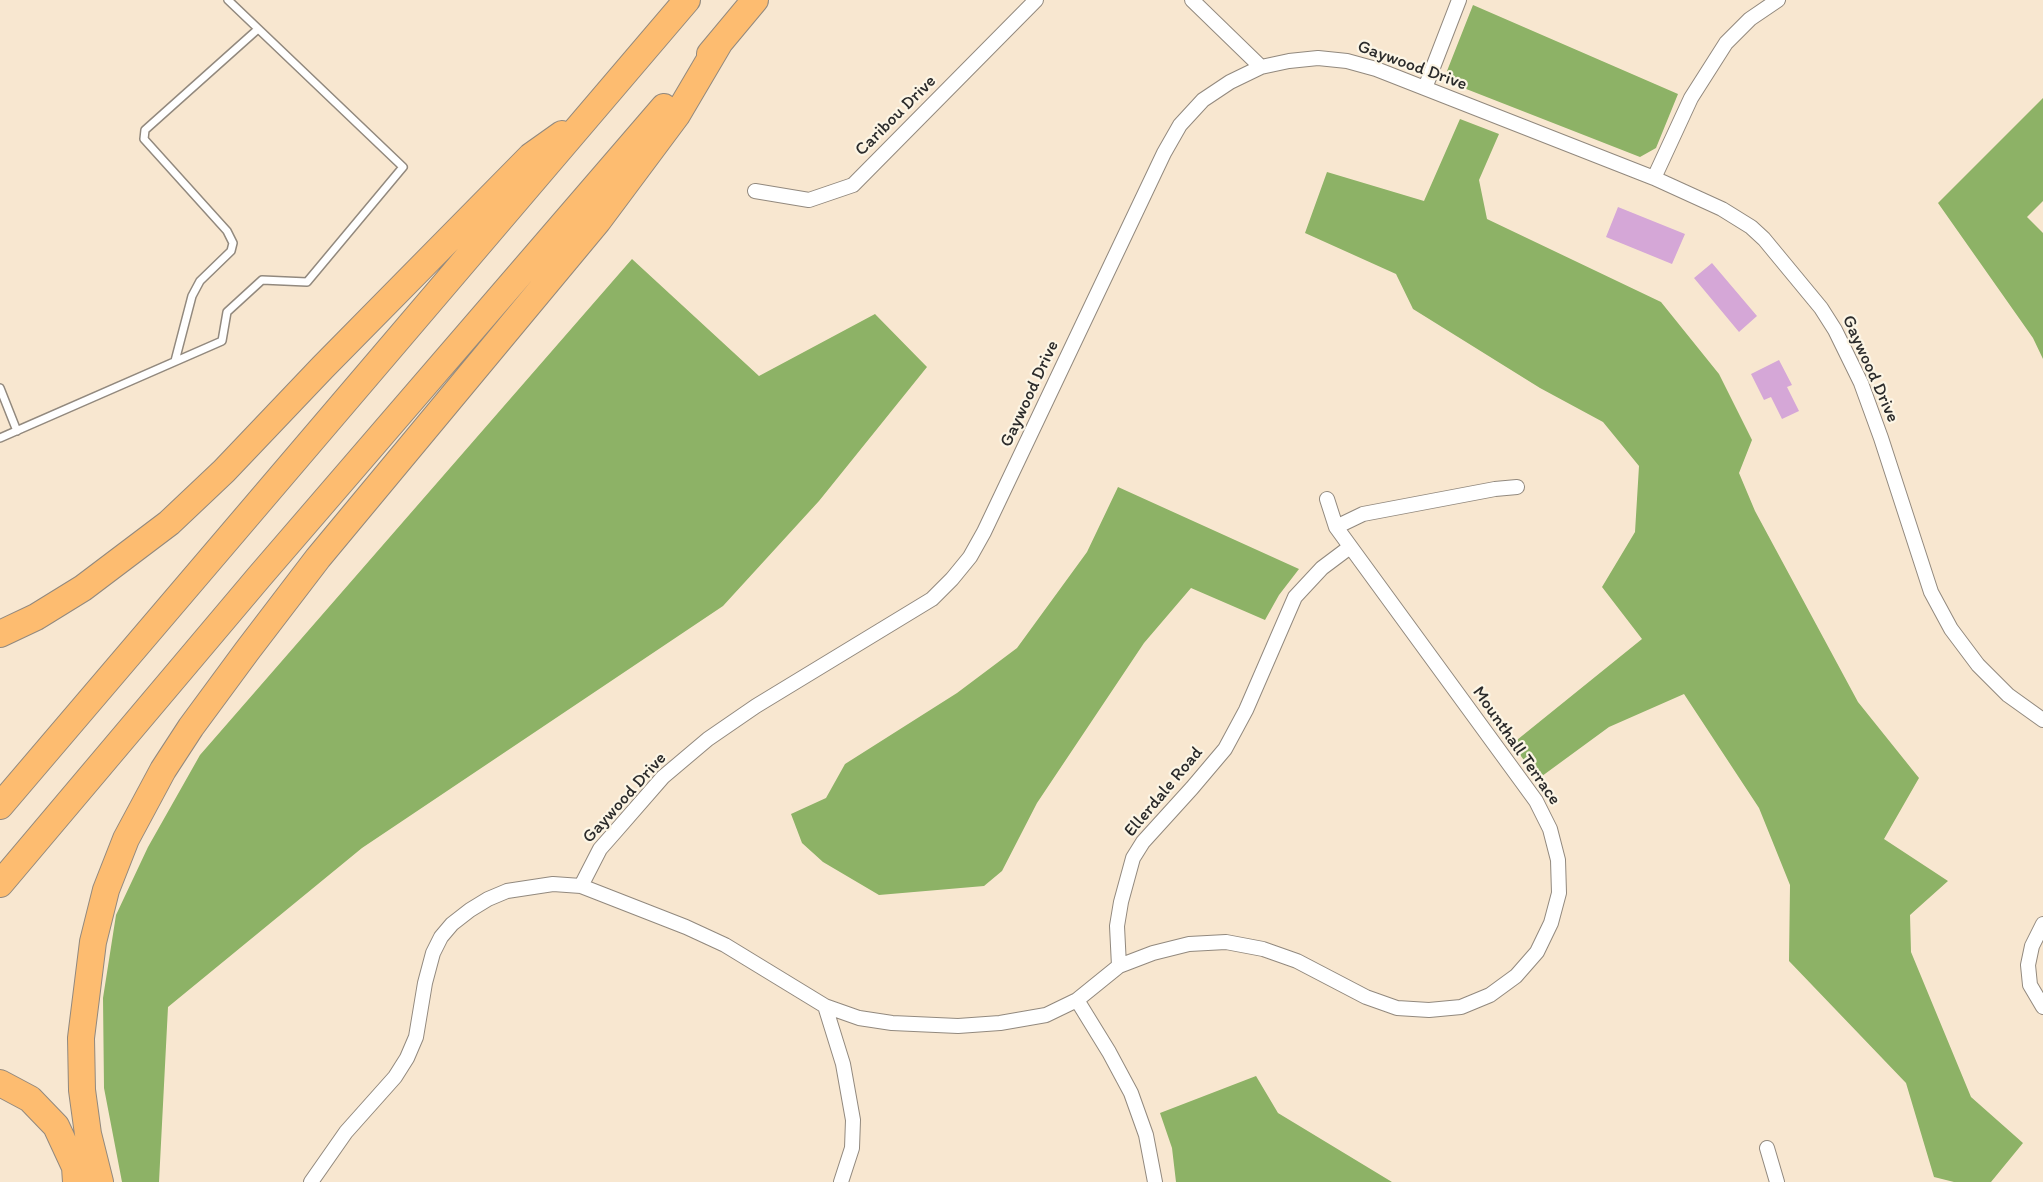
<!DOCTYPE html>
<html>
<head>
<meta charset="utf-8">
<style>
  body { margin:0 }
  canvas { display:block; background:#f8e7d0 }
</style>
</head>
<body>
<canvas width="2043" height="1182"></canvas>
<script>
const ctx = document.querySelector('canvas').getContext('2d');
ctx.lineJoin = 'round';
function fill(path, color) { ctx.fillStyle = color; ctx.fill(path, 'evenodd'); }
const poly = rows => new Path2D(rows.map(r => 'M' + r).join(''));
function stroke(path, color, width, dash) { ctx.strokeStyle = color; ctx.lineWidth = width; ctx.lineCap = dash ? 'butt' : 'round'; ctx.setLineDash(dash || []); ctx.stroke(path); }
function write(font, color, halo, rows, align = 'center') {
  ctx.font = font + ' Itim,sans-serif'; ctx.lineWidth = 4.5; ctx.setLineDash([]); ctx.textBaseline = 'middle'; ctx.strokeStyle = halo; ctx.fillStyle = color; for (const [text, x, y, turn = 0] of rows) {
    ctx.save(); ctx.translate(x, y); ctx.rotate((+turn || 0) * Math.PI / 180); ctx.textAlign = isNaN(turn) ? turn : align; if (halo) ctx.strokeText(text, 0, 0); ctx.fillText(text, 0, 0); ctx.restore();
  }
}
const forest = poly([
  [1473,5,1678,94,1656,148,1640,157,1456,85,1447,71],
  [2043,98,2043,201,2027,217,2043,233,2043,359,2033,338,1938,203],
  [1460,119,1499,134,1479,180,1487,219,1661,302,1719,374,1752,440,1739,473,1755,511,1858,702,1919,778,1884,839,1948,881,1910,915,1911,952,1971,1097,2023,1143,1991,1182,1954,1182,1934,1177,1906,1083,1789,961,1790,885,1759,808,1684,694,1609,727,1538,779,1512,744,1642,639,1602,587,1635,532,1639,466,1603,422,1540,388,1413,309,1396,274,1305,233,1327,172,1424,201],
  [632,259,759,376,875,314,927,367,819,501,723,606,362,848,168,1007,159,1182,122,1182,104,1088,103,998,116,915,148,847,200,755],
  [1118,487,1299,569,1279,595,1265,620,1191,588,1144,643,1037,803,1002,871,984,886,879,895,823,862,802,843,791,814,826,798,845,764,957,693,1017,648,1087,552],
  [1256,1076,1278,1113,1392,1182,1176,1182,1172,1148,1160,1113]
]);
const building = poly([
  [1618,207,1685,234,1672,264,1606,237],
  [1712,263,1757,316,1739,332,1694,278],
  [1779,360,1792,385,1787,387,1799,411,1782,419,1771,397,1764,400,1751,374]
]);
const service = poly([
  [175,361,192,296,200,281,231,251,233,243,227,231,144,139,145,130,258,29],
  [0,388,17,431],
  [0,438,222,341,227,312,262,280,307,282,403,167,228,0]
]);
const minor = poly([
  [1192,0,1261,67],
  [1425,88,1459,0],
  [1654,178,1691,98,1726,43,1750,19,1778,0],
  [755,191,809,200,853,185,1036,0],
  [1336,527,1363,514,1495,489,1517,487],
  [581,886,600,849,615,832,663,777,708,739,756,706,932,599,952,579,970,557,984,532,1164,153,1180,125,1203,100,1230,82,1261,67,1289,61,1318,58,1347,61,1376,69,1654,178,1722,209,1751,227,1764,239,1821,308,1835,330,1861,383,1881,438,1931,592,1951,629,1978,665,2008,695,2043,720],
  [2043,924,2032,946,2028,965,2030,985,2043,1007],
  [1119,966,1153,953,1189,944,1226,942,1263,949,1297,961,1366,997,1397,1008,1429,1010,1461,1007,1490,995,1516,976,1537,952,1551,923,1559,893,1558,860,1550,829,1536,801,1336,527,1327,499],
  [1077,1000,1109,1052,1131,1093,1146,1135,1155,1182],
  [825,1006,843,1064,853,1120,852,1148,841,1182],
  [1767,1148,1777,1182],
  [311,1182,346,1132,395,1077,407,1058,416,1037,425,983,433,953,441,937,452,924,470,910,488,899,507,891,553,884,581,886,686,927,725,945,825,1006,859,1018,892,1023,958,1026,1000,1023,1046,1015,1077,1000,1119,966,1117,926,1121,902,1133,858,1143,842,1192,788,1225,749,1246,710,1295,597,1322,568,1350,547]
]);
const motorway = poly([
  [710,54,755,0],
  [0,634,36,617,83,588,169,523,224,471,323,367,531,156,562,134],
  [0,806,687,0],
  [0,884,259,577,664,107],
  [0,1083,30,1099,56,1126,75,1167,76,1182],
  [100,1182,88,1134,82,1090,81,1038,93,942,106,890,126,839,163,770,191,727,247,651,318,558,598,221,677,115,720,42]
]);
const streetNames = [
  ["Gaywood Drive",1412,66,20],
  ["Caribou Drive",896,116,-45],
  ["Gaywood Drive",1870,369,66],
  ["Gaywood Drive",1030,394,-65],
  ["Mounthall Terrace",1516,746,55],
  ["Ellerdale Road",1164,792,-50],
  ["Gaywood Drive",625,798,-48]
];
fill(forest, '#8db266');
fill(building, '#d5a7d7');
stroke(service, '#92897e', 10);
stroke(minor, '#92897e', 16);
stroke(motorway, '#92897e', 28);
stroke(service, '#fff', 7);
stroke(minor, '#fff', 14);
stroke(motorway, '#fdbc70', 26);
write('18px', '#2b2b2b', '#fcf5e5', streetNames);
</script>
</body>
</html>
